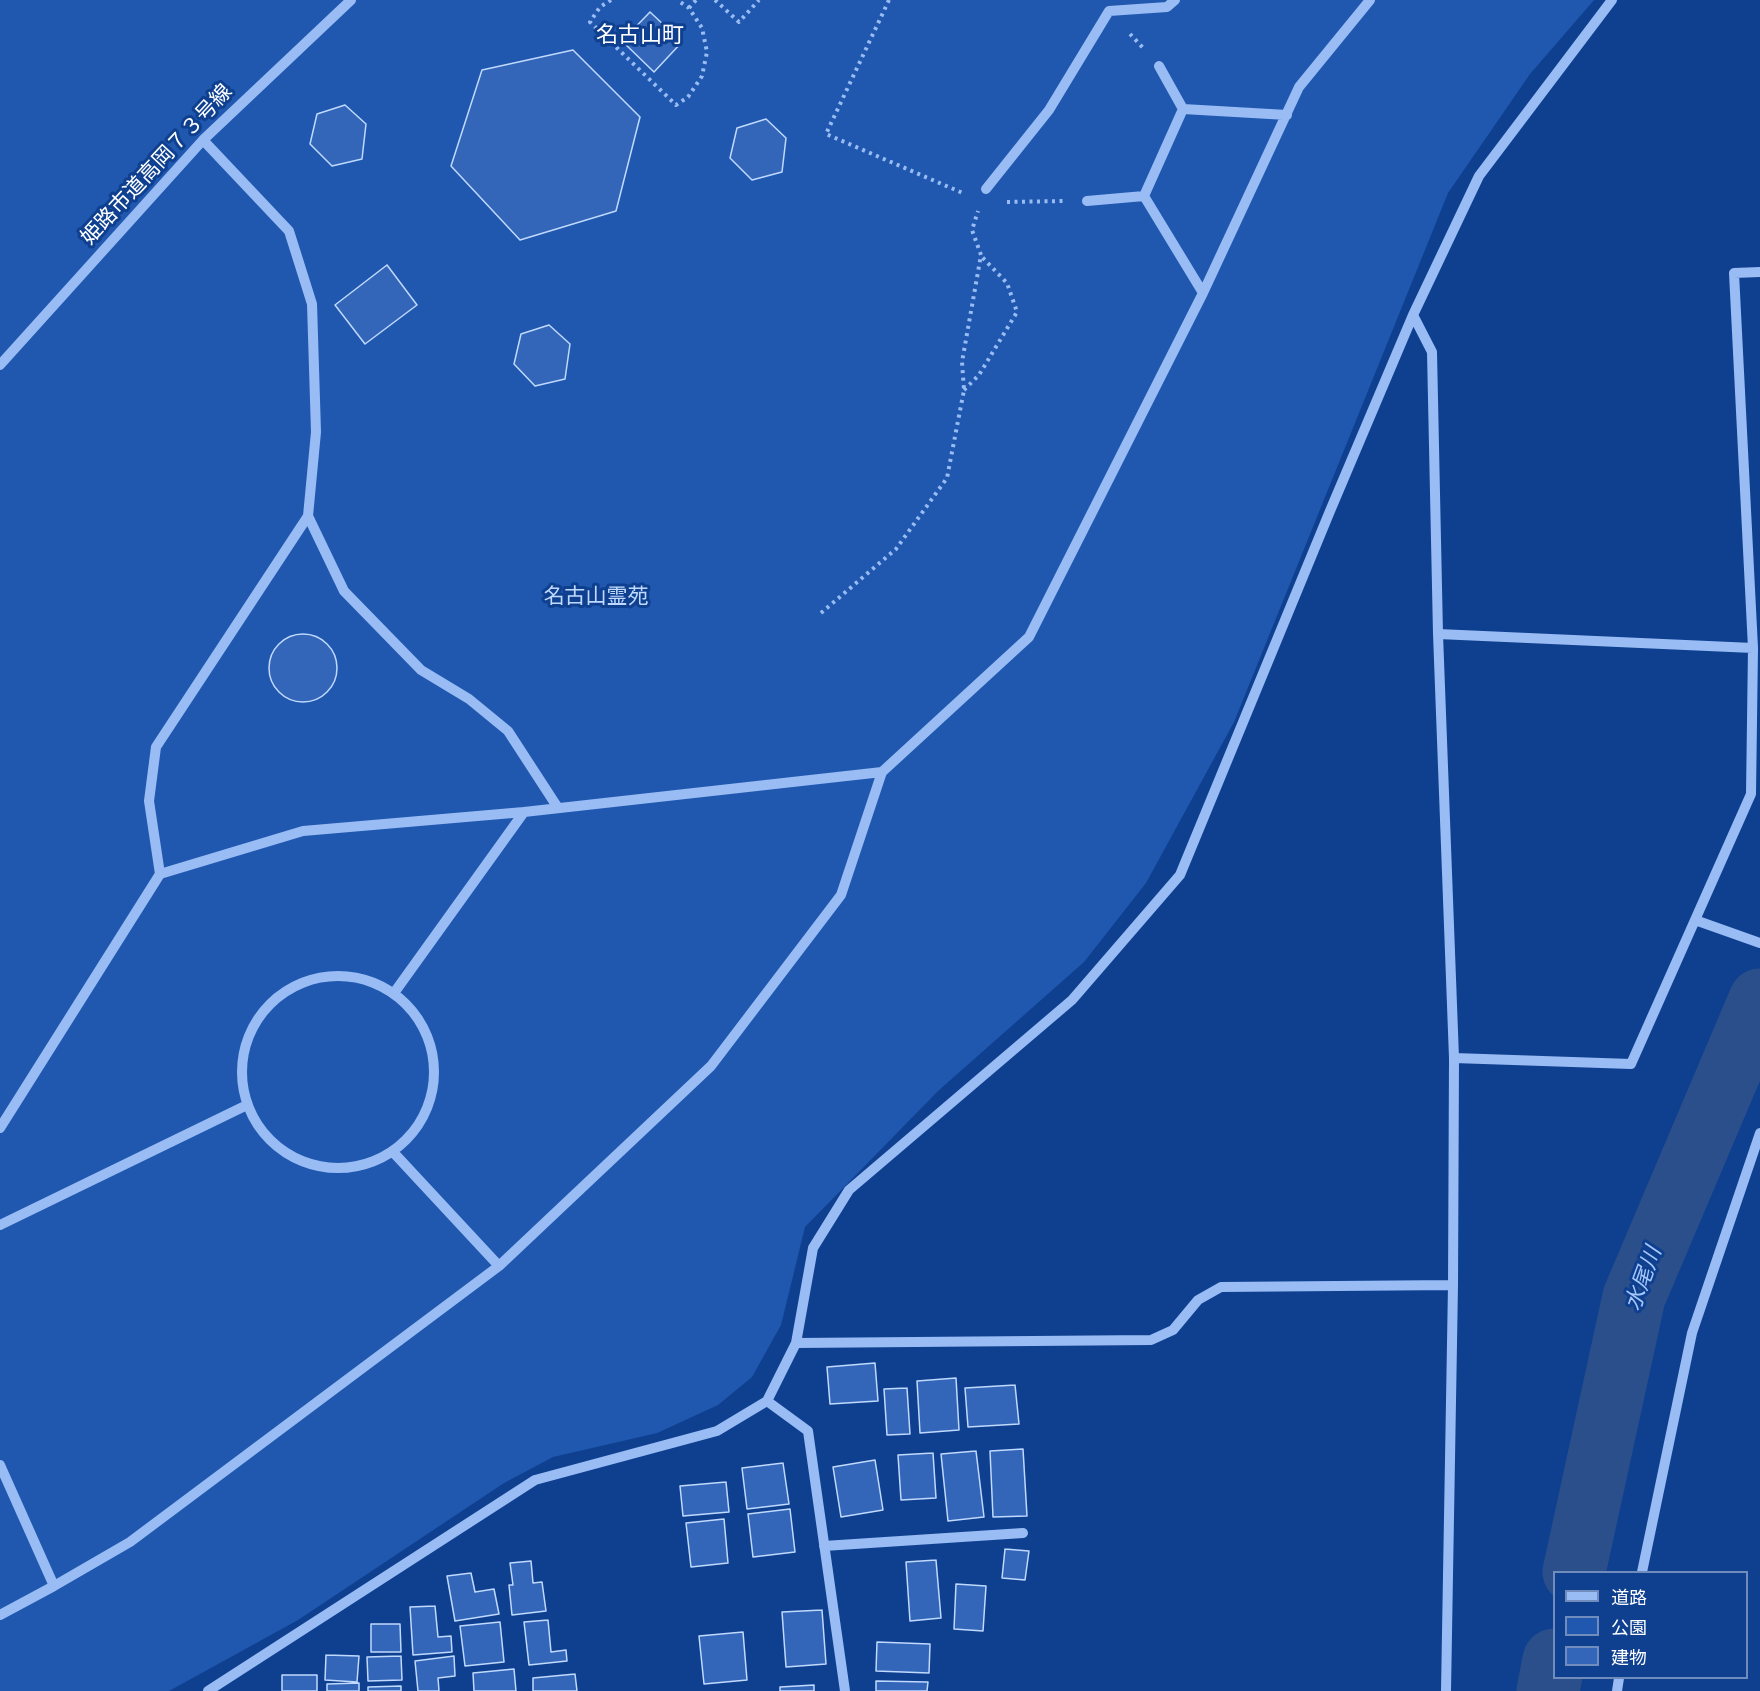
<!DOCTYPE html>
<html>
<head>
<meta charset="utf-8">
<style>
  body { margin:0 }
  #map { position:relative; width:1760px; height:1691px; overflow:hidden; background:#0f4090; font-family:"Fira Sans Condensed","Noto Sans JP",sans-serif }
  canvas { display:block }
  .legend { position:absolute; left:1553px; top:1571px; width:195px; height:108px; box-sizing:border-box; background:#0f4090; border:2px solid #6f8cbc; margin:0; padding:8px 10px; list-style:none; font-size:18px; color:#fff }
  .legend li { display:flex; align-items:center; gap:12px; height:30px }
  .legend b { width:30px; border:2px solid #6f8cbc }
</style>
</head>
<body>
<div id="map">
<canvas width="1760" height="1691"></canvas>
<ul class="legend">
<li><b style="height:8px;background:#99bcf4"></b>道路</li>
<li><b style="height:16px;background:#2058b0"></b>公園</li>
<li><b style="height:16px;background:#3366b8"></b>建物</li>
</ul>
</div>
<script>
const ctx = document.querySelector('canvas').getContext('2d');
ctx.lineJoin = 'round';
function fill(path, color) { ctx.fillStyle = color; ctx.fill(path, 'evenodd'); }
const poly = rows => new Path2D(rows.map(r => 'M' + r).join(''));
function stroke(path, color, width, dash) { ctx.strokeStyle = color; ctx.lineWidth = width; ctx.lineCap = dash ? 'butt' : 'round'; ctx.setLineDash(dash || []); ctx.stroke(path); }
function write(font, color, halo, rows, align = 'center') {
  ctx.font = font + ' "Fira Sans Condensed","Noto Sans JP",sans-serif'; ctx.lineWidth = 6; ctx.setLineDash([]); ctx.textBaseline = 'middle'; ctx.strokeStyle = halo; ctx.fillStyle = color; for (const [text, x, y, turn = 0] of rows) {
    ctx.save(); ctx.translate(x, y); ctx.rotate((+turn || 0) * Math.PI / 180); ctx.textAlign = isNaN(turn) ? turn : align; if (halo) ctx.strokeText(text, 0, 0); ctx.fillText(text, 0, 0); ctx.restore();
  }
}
const green = poly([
  [0,0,1594,0,1530,74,1448,193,1234,722,1146,883,1084,962,938,1091,805,1227,781,1325,752,1377,718,1405,657,1433,553,1457,504,1483,298,1620,169,1691,0,1691]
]);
const river = poly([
  [1574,1572,1634,1297,1760,1000],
  [1548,1691,1554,1660]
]);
const building = poly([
  [650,12,682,42,654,72,622,41,650,12],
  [573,50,640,117,616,211,520,240,451,166,482,70,573,50],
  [345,105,366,124,362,159,332,166,310,144,317,114,345,105],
  [766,119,786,138,782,172,752,180,730,158,737,128,766,119],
  [387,265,417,305,365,344,335,305,387,265],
  [549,325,570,344,565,379,535,386,514,364,521,334,549,325],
  '269 668a34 34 0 1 1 68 0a34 34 0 1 1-68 0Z',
  [875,1363,878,1401,830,1404,827,1367,875,1363],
  [956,1378,959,1430,920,1433,917,1381,956,1378],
  [1015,1385,1019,1424,968,1427,965,1388,1015,1385],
  [907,1388,910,1434,887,1435,884,1389,907,1388],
  [1023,1449,1027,1516,993,1517,990,1451,1023,1449],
  [976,1451,984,1517,948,1521,941,1454,976,1451],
  [933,1453,936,1498,901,1500,898,1455,933,1453],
  [875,1460,883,1510,841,1517,833,1467,875,1460],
  [783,1463,789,1504,747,1509,742,1468,783,1463],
  [726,1482,729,1512,683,1516,680,1486,726,1482],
  [790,1509,795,1552,753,1557,748,1514,790,1509],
  [724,1519,728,1563,691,1567,686,1523,724,1519],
  [1005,1549,1029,1551,1025,1580,1002,1578,1005,1549],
  [936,1560,941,1618,910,1621,906,1562,936,1560],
  [531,1561,533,1583,542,1582,546,1611,512,1615,509,1585,513,1585,510,1563,531,1561],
  [471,1573,475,1592,494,1589,499,1614,455,1621,447,1576,471,1573],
  [956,1584,986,1586,983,1631,954,1629,956,1584],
  [435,1606,438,1637,451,1636,452,1652,413,1655,410,1607,435,1606],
  [822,1610,826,1664,786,1667,782,1612,822,1610],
  [548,1620,551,1652,566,1650,567,1661,529,1665,524,1622,548,1620],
  [500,1622,504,1662,465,1666,460,1626,500,1622],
  [371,1624,400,1624,401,1652,371,1652,371,1624],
  [743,1632,747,1680,704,1684,699,1636,743,1632],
  [877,1642,930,1644,929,1673,876,1671,877,1642],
  [326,1655,359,1656,357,1682,325,1680,326,1655],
  [401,1656,402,1680,368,1681,367,1657,401,1656],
  [454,1656,455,1676,438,1678,439,1691,418,1691,415,1661,454,1656],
  [514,1669,516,1691,474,1691,473,1673,514,1669],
  [575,1674,577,1691,533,1691,533,1678,575,1674],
  [282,1675,317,1675,317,1691,282,1691,282,1675],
  [876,1681,928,1682,927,1691,876,1691,876,1681],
  [359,1683,359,1691,327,1691,327,1684,359,1683],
  [814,1685,814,1691,780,1691,780,1687,814,1685],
  [401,1686,401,1691,368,1691,368,1687,401,1686]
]);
const path = poly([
  [611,0,600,7,590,22,676,105,688,97,702,76,707,52,702,28,689,8,677,0],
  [715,0,739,22,759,0],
  [889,0,826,134,965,194],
  [689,8,696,0],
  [1130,34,1145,50],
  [1007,202,1065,201],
  [964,390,979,375,1017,312,1007,283,981,256],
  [821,613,896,549,947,478,964,390,962,362,981,255,972,230,978,211]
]);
const minor = poly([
  [1159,66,1183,109],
  [203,140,289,231,312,304,316,432,308,516,344,591,421,670,469,699,508,731,558,808],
  [986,189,1049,110,1109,11,1167,7,1175,0],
  [1087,201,1144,196],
  [1203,293,1144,196,1183,109,1287,115],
  [1413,315,1432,352,1438,634,1454,1058,1453,1285,1446,1691],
  [0,365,203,140,351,0],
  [1438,634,1753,648],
  [160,874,149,801,156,747,308,516],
  [1695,920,1760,943],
  '242 1072a96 96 0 1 1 192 0a96 96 0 1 1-192 0Z',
  [394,993,524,812],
  [1454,1058,1631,1064,1751,794,1753,648,1734,273,1760,272],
  [0,1128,160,874,303,831,524,812,882,772],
  [393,1152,499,1266],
  [0,1225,247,1105],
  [796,1343,1151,1340,1173,1330,1198,1300,1221,1287,1453,1285],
  [767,1401,808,1431,845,1691],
  [0,1465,54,1586],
  [824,1546,1023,1533],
  [1642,1572,1692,1333,1760,1133],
  [0,1615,54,1586,130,1542,499,1266,711,1066,841,895,882,772,1029,637,1203,293,1299,87,1370,0],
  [208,1691,535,1480,717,1431,767,1401,796,1343,813,1248,849,1190,1072,1000,1180,875,1330,511,1413,315,1479,176,1612,0],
  [1617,1691,1619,1678]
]);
const streetNames = [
  ["姫路市道高岡７３号線",157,165,-47]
];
const parkNames = [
  ["名古山霊苑",596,597]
];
const neighbourhoodNames = [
  ["名古山町",640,36]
];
const waterNames = [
  ["水尾川",1644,1279,-70]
];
fill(green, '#2058b0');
stroke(river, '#2b4f8b', 63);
fill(building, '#3366b8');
stroke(building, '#c0d9fe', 1.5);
stroke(path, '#99bcf4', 4, [3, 4.5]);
stroke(minor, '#99bcf4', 10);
write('21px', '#fff', '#0f4090', streetNames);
write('21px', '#c0d9fe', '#0f4090', parkNames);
write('22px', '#fff', '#0f4090', neighbourhoodNames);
write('italic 22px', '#a5c7fb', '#0f4090', waterNames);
</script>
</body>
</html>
